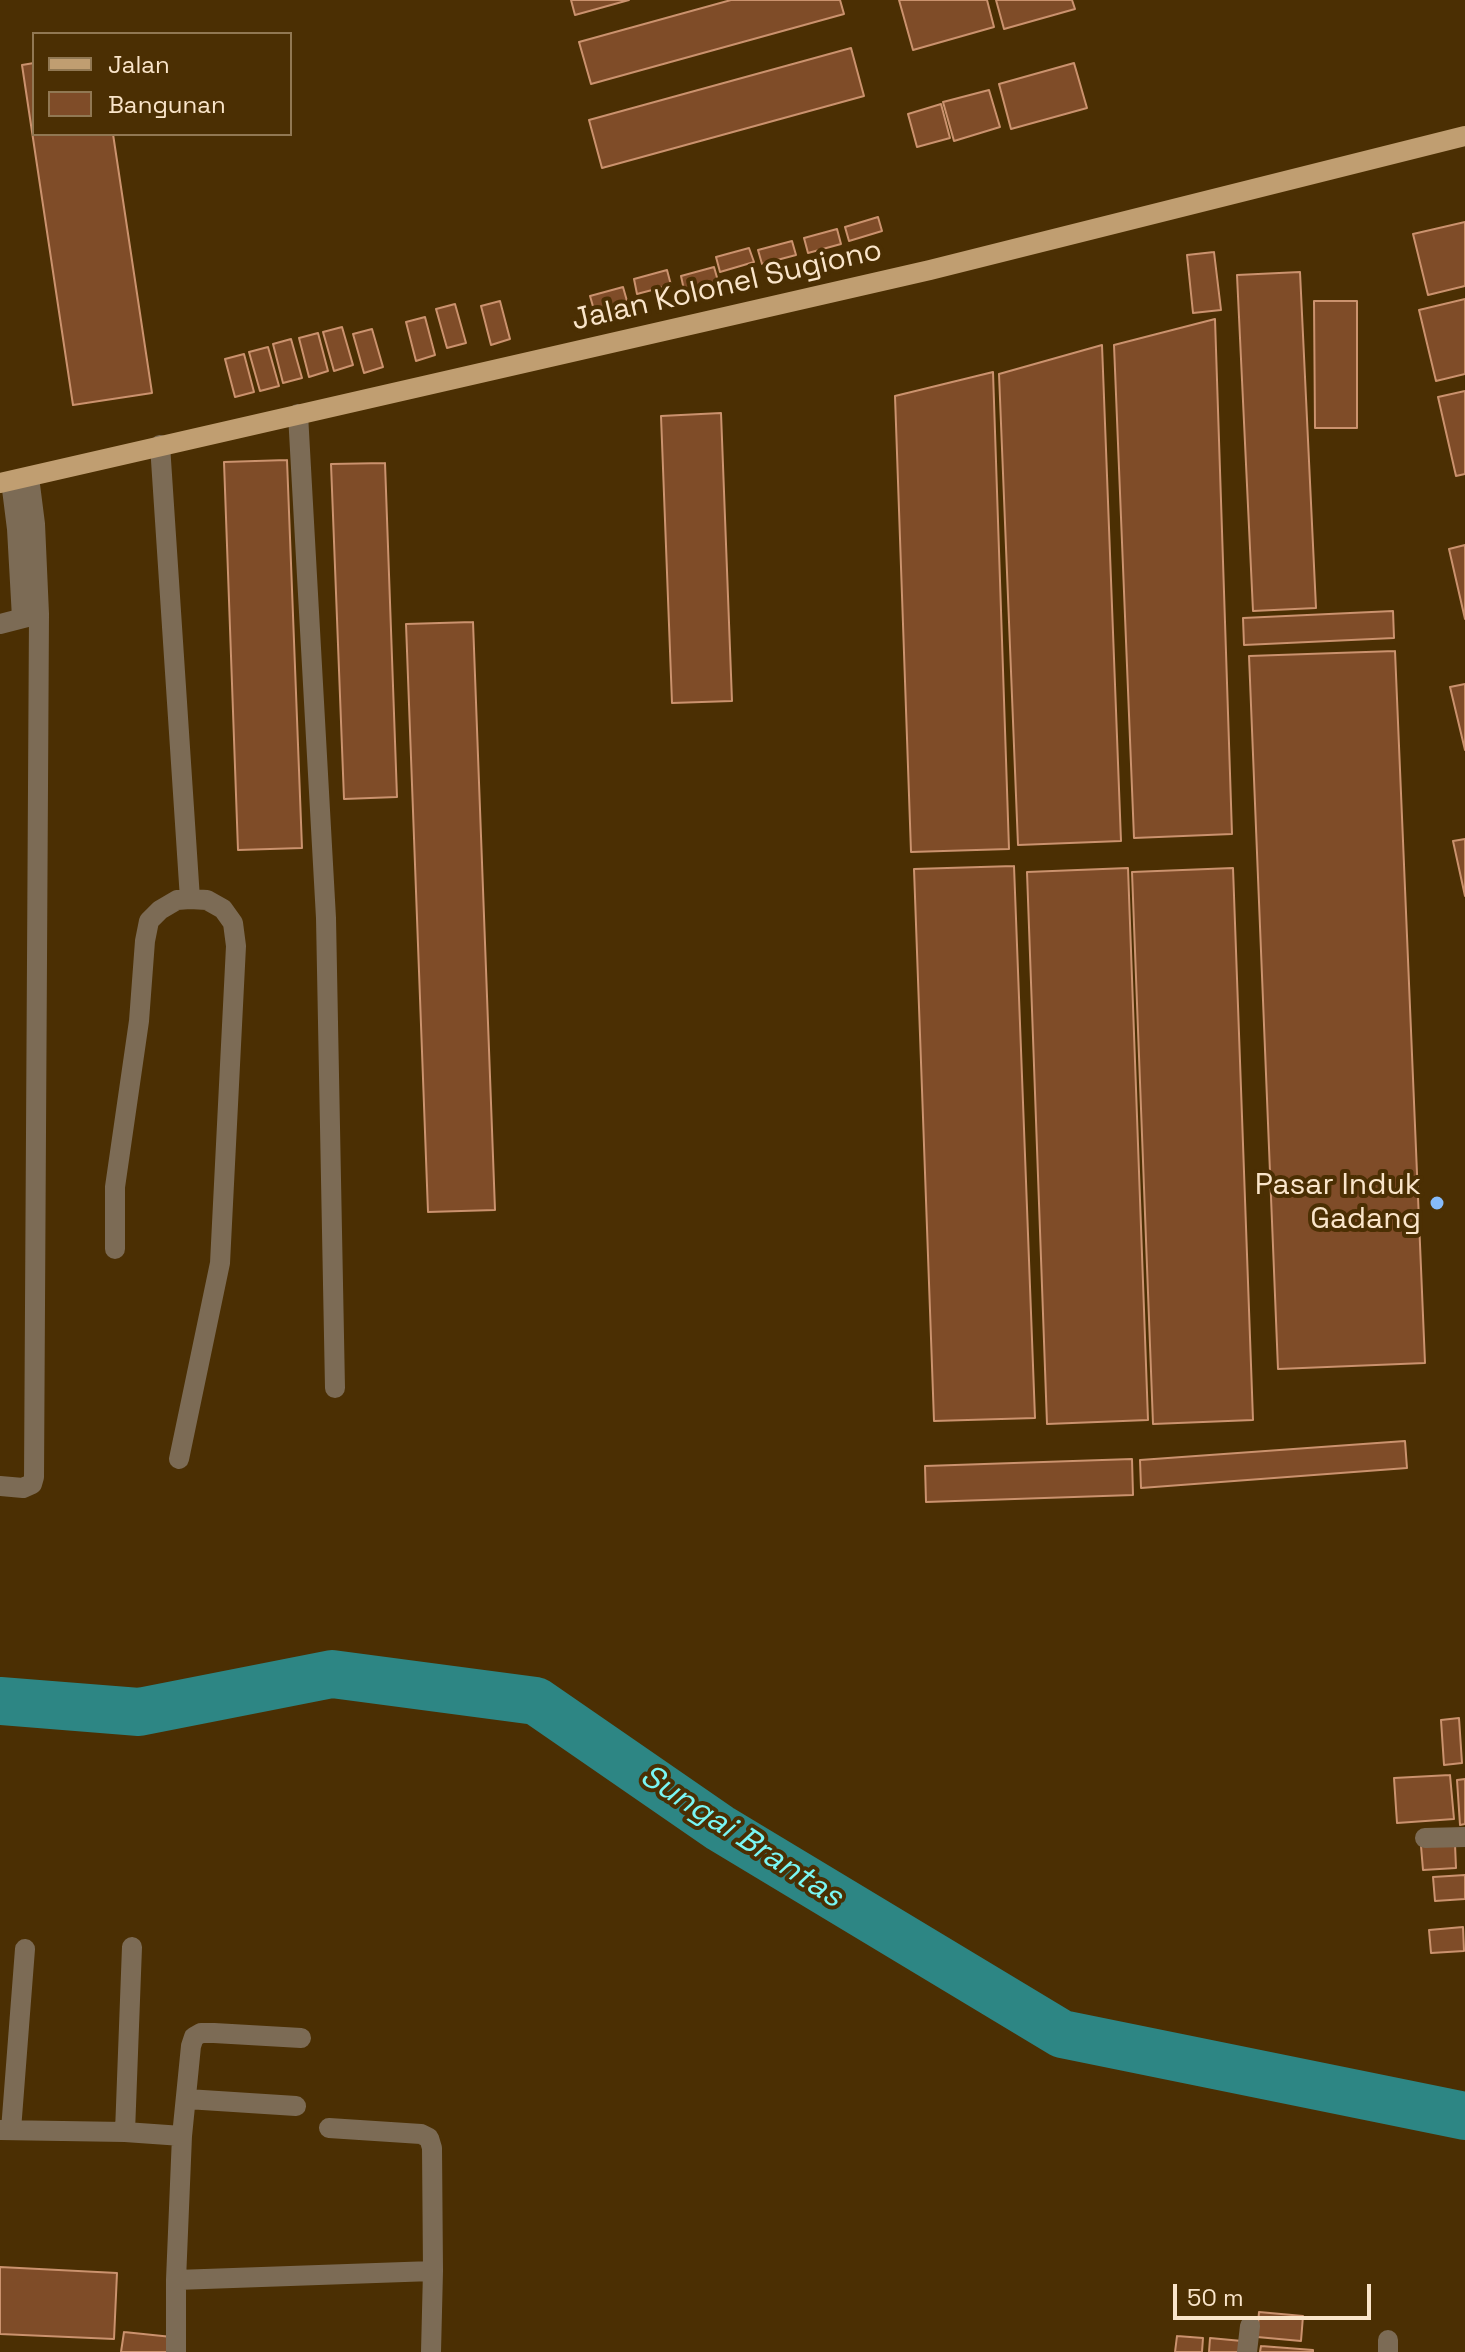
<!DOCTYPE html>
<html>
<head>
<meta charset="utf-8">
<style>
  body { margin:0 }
  #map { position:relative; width:1465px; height:2352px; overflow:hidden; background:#4b2f03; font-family:"Space Grotesk",sans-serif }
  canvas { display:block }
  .legend { position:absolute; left:32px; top:32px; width:260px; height:104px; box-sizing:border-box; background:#4b2f03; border:2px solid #917853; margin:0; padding:10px 14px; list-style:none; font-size:24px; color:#fae5ca }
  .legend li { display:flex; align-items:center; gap:16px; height:40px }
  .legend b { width:40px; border:2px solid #917853 }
  .scale { position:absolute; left:1173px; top:2284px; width:198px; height:36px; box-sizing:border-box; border:4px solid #fae5ca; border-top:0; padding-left:10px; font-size:24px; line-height:28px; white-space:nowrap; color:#fae5ca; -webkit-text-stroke:6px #4b2f03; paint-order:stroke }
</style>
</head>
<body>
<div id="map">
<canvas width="1465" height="2352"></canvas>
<ul class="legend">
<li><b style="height:10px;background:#c09e71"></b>Jalan</li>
<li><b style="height:22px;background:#7f4c28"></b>Bangunan</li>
</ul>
<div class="scale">50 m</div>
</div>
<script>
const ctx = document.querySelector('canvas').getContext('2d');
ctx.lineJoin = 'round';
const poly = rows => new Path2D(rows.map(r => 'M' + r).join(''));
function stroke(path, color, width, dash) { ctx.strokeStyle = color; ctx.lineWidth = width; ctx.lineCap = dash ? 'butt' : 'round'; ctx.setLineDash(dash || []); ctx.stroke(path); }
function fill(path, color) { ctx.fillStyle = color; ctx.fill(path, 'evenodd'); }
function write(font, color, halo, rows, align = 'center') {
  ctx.font = font + ' "Space Grotesk",sans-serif'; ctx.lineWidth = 8; ctx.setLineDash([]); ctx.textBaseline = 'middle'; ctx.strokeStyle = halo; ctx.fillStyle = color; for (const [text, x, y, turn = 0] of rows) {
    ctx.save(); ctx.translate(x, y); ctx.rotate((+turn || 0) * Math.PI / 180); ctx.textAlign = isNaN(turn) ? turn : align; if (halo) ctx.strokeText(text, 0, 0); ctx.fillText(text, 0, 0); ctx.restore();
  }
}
const river = poly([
  [0,1701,139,1712,332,1674,536,1701,720,1828,1062,2034,1465,2116]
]);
const building = poly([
  [571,0,629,0,575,15,571,0],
  [731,0,840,0,844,14,591,84,579,42,731,0],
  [899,0,987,0,994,27,913,50,899,0],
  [996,0,1072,0,1075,9,1004,29,996,0],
  [851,48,864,96,602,168,589,120,851,48],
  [34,63,34,134,113,134,152,393,73,405,22,65,34,63],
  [1074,63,1087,108,1011,129,999,84,1074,63],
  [989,90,1000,127,954,141,943,102,989,90],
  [941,104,950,138,917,147,908,114,941,104],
  [878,217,882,231,849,241,845,227,878,217],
  [1465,222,1465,286,1428,295,1413,234,1465,222],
  [837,229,841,244,808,253,804,238,837,229],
  [792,241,796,255,762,264,758,250,792,241],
  [749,248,754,262,720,272,716,257,749,248],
  [1214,252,1221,310,1193,313,1187,255,1214,252],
  [714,267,718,281,684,290,681,276,714,267],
  [667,270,671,285,637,294,634,279,667,270],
  [1300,272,1316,608,1253,611,1237,275,1300,272],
  [623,287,627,301,594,310,590,296,623,287],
  [1465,299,1465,374,1436,381,1419,310,1465,299],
  [500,301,510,339,491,345,481,306,500,301],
  [1314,301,1357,301,1357,428,1315,428,1314,301],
  [455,304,466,343,447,348,436,309,455,304],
  [425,317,435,355,416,361,406,322,425,317],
  [1215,319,1232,834,1134,838,1114,345,1215,319],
  [342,327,353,365,334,371,323,332,342,327],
  [372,329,383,367,364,373,353,334,372,329],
  [318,333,328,371,309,377,299,338,318,333],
  [291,339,302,378,283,383,273,344,291,339],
  [1102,345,1121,841,1018,845,999,374,1102,345],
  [268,347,279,386,260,391,249,352,268,347],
  [244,354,254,392,235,397,225,359,244,354],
  [993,372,1009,849,911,852,895,396,993,372],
  [1465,391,1465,474,1456,476,1438,397,1465,391],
  [721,413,732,701,672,703,661,416,721,413],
  [287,460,302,848,238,850,224,462,287,460],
  [385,463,397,797,344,799,331,464,385,463],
  [1465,545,1465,619,1449,549,1465,545],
  [1393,611,1394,638,1244,645,1243,618,1393,611],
  [473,622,495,1210,428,1212,406,624,473,622],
  [1395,651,1425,1363,1278,1369,1249,656,1395,651],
  [1465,684,1465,750,1450,687,1465,684],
  [1465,839,1465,896,1453,841,1465,839],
  [1014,866,1035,1418,934,1421,914,869,1014,866],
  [1128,868,1148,1420,1047,1424,1027,872,1128,868],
  [1233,868,1253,1420,1153,1424,1132,872,1233,868],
  [1405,1441,1407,1468,1141,1488,1140,1460,1405,1441],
  [1132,1459,1133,1495,926,1502,925,1466,1132,1459],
  [1459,1718,1462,1763,1444,1765,1441,1720,1459,1718],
  [1450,1775,1454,1819,1397,1823,1394,1778,1450,1775],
  [1465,1779,1465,1824,1460,1825,1457,1780,1465,1779],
  [1455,1844,1456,1868,1423,1870,1421,1846,1455,1844],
  [1465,1875,1465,1899,1435,1901,1433,1877,1465,1875],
  [1463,1927,1464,1951,1431,1953,1429,1930,1463,1927],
  [0,2267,117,2273,114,2339,0,2334,0,2267],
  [1259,2312,1303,2316,1301,2341,1257,2337,1259,2312],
  [124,2332,172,2337,170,2352,121,2352,124,2332],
  [1177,2336,1203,2338,1202,2352,1175,2352,1177,2336],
  [1210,2338,1242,2341,1241,2352,1209,2352,1210,2338],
  [1261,2346,1313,2350,1313,2352,1260,2352,1261,2346]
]);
const minor = poly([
  [298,414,326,918,335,1388],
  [160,445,190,899,207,900,223,909,233,923,236,946,220,1263,179,1459],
  [11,481,17,529,22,618],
  [0,624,35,615],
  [115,1249,115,1187,139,1021,145,941,149,921,160,910,177,900,190,899],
  [0,1486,23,1488,32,1484,34,1477,39,614,35,524,29,477],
  [1425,1838,1465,1837],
  [187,2099,296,2106],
  [329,2128,421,2134,429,2138,432,2148,433,2271,431,2352],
  [0,2130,125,2132,182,2136],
  [11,2130,25,1949],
  [125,2132,132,1947],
  [176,2280,433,2271],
  [1388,2340,1388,2352],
  [176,2352,176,2280,182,2136,191,2046,194,2037,201,2033,214,2033,301,2038],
  [1247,2352,1250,2326]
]);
const major = poly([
  [0,483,930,270,1465,136]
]);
const markers = [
  [1437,1203,8,"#86bbfb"]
];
const streetNames = [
  ["Jalan Kolonel Sugiono",727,286,-13]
];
const poiNames = [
  ["Pasar Induk",1421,1186],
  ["Gadang",1421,1220]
];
const waterNames = [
  ["Sungai Brantas",741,1837,33]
];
stroke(river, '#2d8684', 48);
fill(building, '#7f4c28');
stroke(building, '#cb926e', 2);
stroke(minor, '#7c6b55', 20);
stroke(major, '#c09e71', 20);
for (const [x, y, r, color] of markers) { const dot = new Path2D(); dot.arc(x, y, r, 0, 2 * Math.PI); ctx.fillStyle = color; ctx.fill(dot); stroke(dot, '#4b2f03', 3); }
write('30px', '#fae5ca', '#4b2f03', streetNames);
write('30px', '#fae5ca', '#4b2f03', poiNames, 'right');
write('italic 32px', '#79f6f4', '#4b2f03', waterNames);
</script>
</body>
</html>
